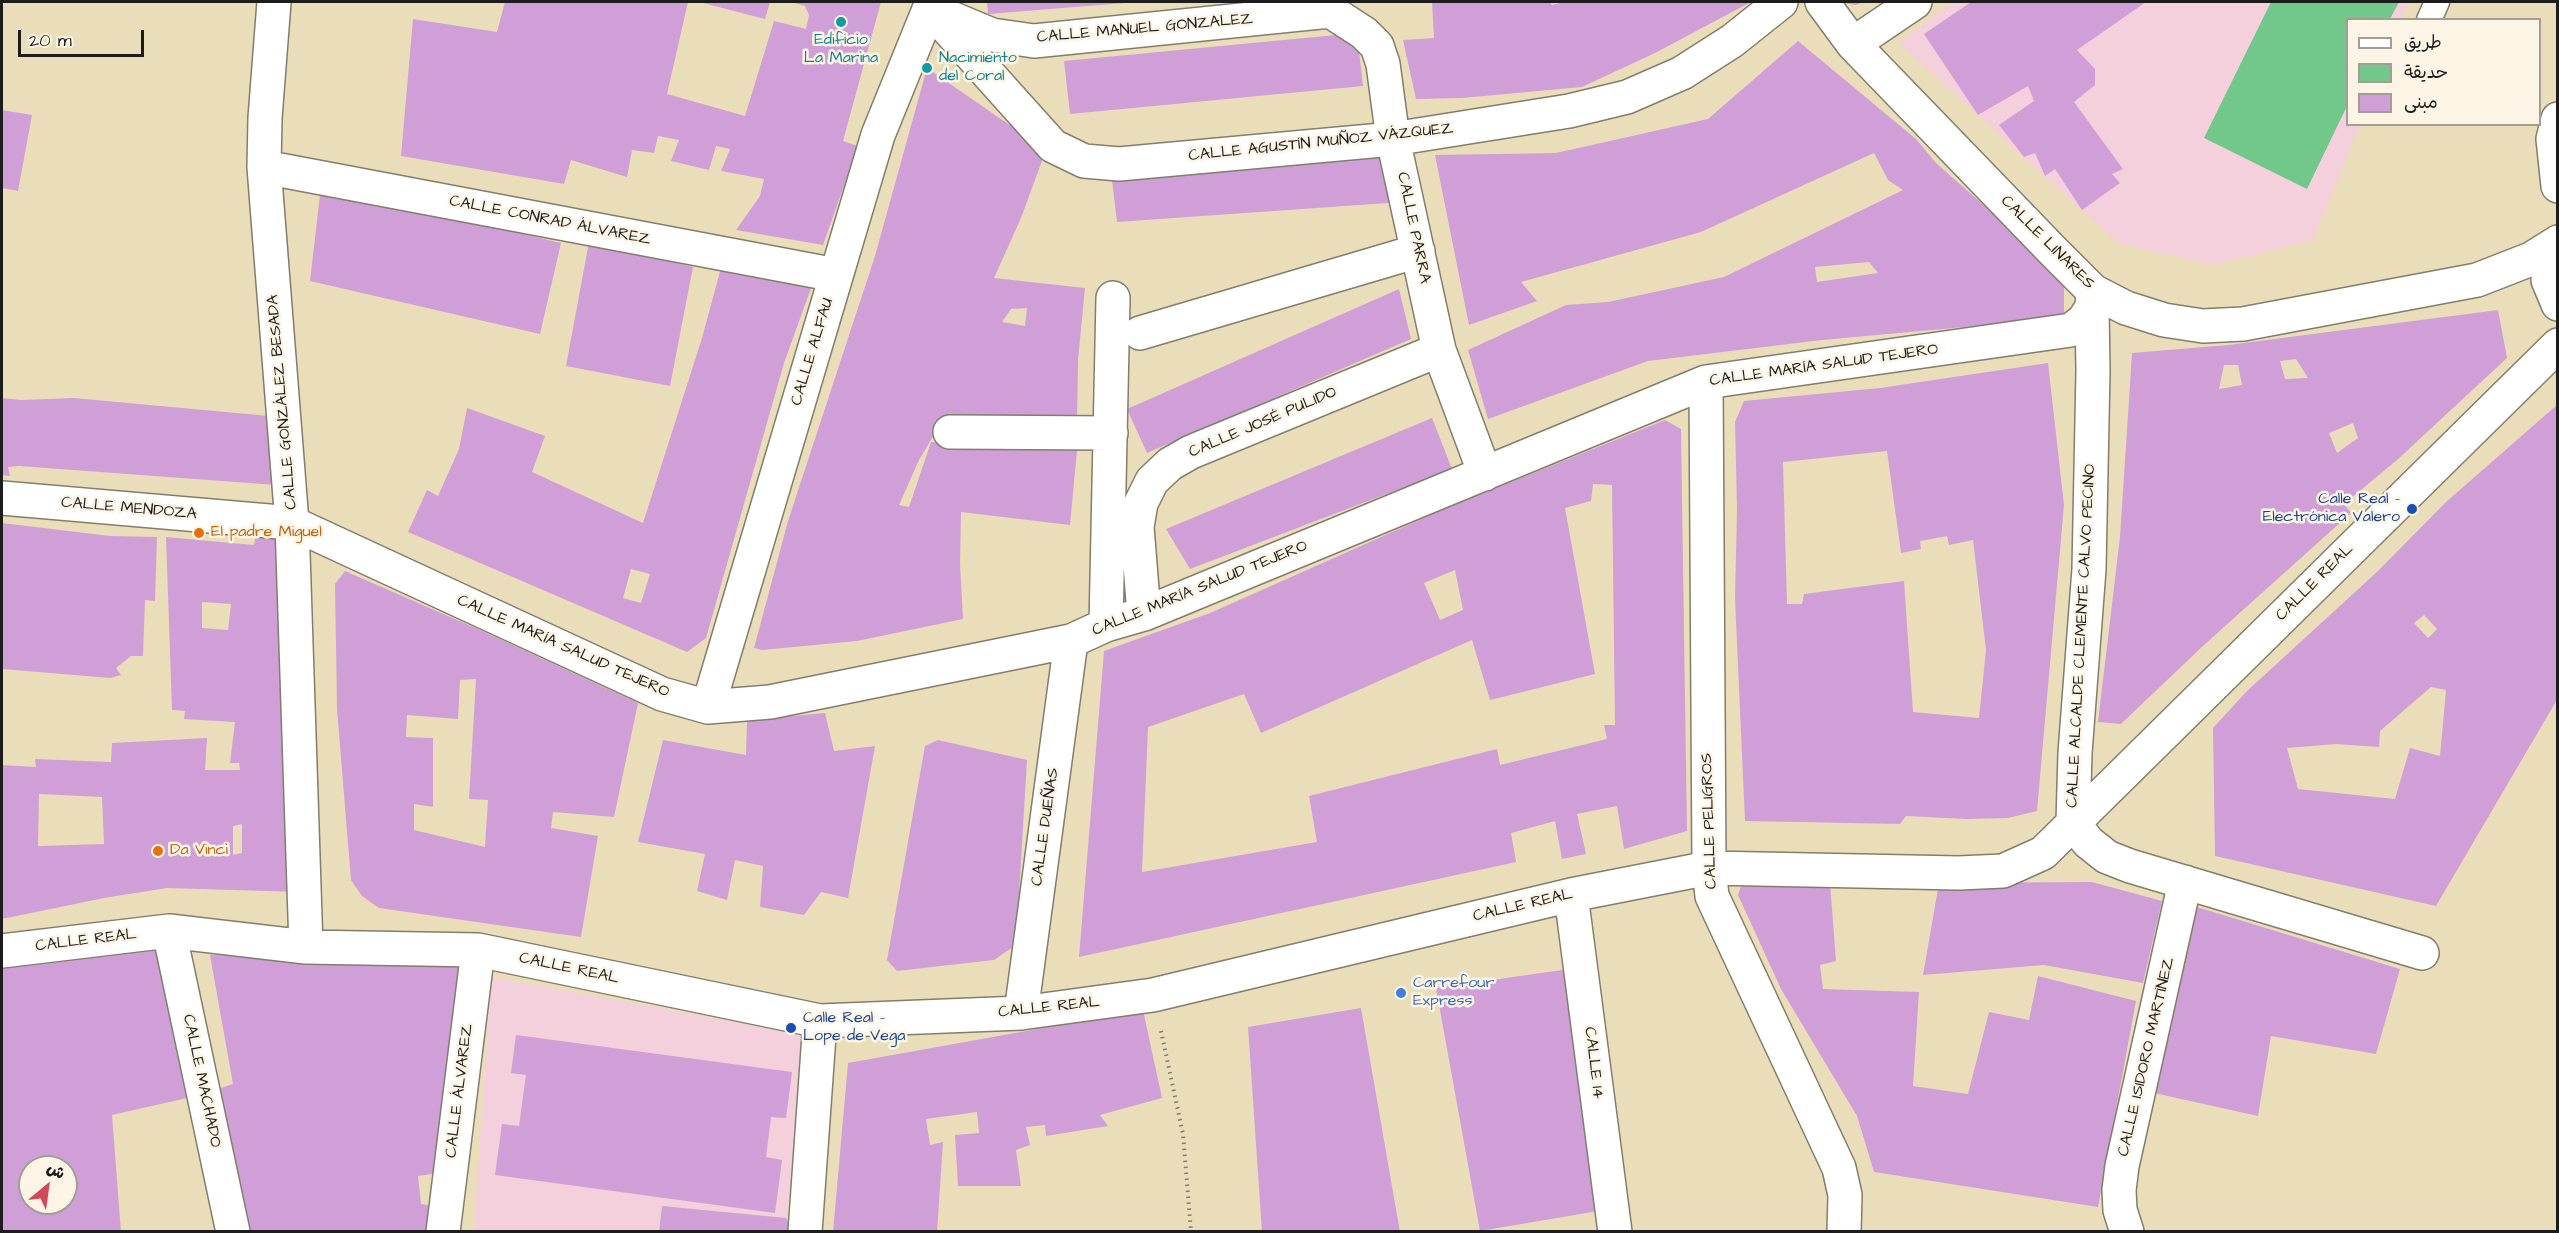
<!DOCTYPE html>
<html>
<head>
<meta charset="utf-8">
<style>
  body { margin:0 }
  #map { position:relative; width:2559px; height:1233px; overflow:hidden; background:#eadeba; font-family:"Architects Daughter","Playpen Sans Arabic",sans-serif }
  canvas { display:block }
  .frame { position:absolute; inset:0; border:3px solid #1c1c1c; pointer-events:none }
  .legend { position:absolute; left:2346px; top:18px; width:195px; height:108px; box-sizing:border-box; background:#fcf5e5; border:2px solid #a29e95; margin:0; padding:8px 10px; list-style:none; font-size:18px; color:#1c1c1c }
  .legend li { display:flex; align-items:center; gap:12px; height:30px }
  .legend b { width:30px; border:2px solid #a29e95 }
  .north { position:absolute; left:18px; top:1155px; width:60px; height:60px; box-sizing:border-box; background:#fcf5e5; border:2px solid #a29e95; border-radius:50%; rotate:29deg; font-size:16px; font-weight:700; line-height:24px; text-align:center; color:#1c1c1c }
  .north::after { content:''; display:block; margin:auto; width:21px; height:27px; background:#d1495b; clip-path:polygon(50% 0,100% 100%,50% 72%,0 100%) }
  .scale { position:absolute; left:18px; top:30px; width:126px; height:27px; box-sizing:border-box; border:3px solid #1c1c1c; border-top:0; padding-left:8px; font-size:18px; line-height:21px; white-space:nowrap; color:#1c1c1c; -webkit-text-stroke:4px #fcf5e5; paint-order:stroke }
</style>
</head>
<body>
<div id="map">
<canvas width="2559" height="1233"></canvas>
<div class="frame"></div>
<ul class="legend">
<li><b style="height:8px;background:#fff"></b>طريق</li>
<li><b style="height:16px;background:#72c78b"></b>حديقة</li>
<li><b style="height:16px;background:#d19fd7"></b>مبنى</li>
</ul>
<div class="north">ش</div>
<div class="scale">20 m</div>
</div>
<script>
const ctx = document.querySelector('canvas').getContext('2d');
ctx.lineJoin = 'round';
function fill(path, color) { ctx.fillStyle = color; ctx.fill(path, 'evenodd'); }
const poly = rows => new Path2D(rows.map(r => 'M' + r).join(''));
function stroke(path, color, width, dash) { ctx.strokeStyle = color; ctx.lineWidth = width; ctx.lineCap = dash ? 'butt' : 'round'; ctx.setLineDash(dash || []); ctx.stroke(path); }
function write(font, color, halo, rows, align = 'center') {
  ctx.font = font + ' "Architects Daughter",sans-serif'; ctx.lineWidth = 5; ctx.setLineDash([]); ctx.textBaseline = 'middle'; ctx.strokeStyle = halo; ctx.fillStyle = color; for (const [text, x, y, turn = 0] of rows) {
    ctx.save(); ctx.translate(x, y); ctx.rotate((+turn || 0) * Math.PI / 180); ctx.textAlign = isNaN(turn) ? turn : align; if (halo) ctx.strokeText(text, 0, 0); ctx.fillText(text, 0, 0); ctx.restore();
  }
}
const built = poly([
  [1952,2,2409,2,2401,19,2348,20,2348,124,2360,125,2313,240,2212,265,2118,243,1899,43],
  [491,977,816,1037,786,1218,662,1206,659,1231,474,1232]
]);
const green = poly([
  [2271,2,2399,2,2390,19,2348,20,2347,106,2307,189,2204,138]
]);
const building = poly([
  [505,2,688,2,667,94,745,116,774,21,806,29,809,15,805,6,791,2,881,2,843,141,858,146,823,245,736,230,760,196,764,179,721,171,730,149,716,146,709,170,671,161,679,140,658,136,654,153,632,150,627,177,571,160,564,184,401,156,413,19,497,32],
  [699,2,770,2,765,19],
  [987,2,1125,2,1125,3,988,14],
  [1432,2,1550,2,1552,5,1564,2,1751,2,1655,53,1582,87,1462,98,1416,99,1403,40,1434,38],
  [1838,2,1863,2,1856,5],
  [1971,2,2146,2,2077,50,2095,69,2095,85,2074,102,2123,169,2112,174,2120,183,2082,210,2055,169,2045,176,2035,153,2024,157,1999,125,2034,101,2028,86,1978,115,1924,34],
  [1357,33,1363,86,1070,114,1064,61],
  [1798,41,1916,139,1936,163,2064,276,2064,318,1822,340,1648,361,1488,419,1468,350,1566,305,1608,302,1724,277,1903,190,1888,180,1874,153,1701,232,1521,282,1537,301,1469,325,1435,155,1556,153,1708,119],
  [1869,262,1878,273,1817,282,1815,267],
  [927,68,1046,150,1021,218,994,278,1085,288,1078,360,1077,425,943,420,919,460,899,505,909,507,931,442,1078,440,1070,525,961,512,960,564,963,619,857,641,762,650,754,648,788,521,875,256],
  [1027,308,1025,326,1002,322,1011,309],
  [2,110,32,115,18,191,2,188],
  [1394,143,1402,202,1117,222,1111,172],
  [321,186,561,243,540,334,310,281],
  [589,242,693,267,670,386,566,366],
  [722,264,814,280,784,363,706,638,687,652,408,532,427,490,438,496,459,449,467,408,545,436,532,472,643,523,702,338],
  [631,569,650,574,641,603,623,598],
  [1399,289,1411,339,1147,453,1127,409],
  [2498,310,2507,358,2397,460,2344,504,2351,513,2204,645,2121,724,2098,722,2120,537,2132,353,2228,345],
  [2296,359,2308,378,2285,379,2280,361],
  [2224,365,2238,365,2242,385,2219,389],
  [2353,423,2358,438,2337,453,2329,433],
  [2048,363,2064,505,2037,811,2008,818,1966,819,1906,816,1900,824,1745,821,1735,599,1737,509,1735,422,1744,401,1880,388],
  [1887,451,1901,553,1921,549,1920,541,1947,536,1949,545,1973,540,1986,650,1979,718,1913,712,1904,581,1804,594,1802,604,1787,604,1783,462],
  [2,398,21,400,74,398,269,416,276,485,19,466,8,467,10,476,2,475],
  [2558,404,2558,698,2436,906,2215,856,2213,728,2247,691,2378,571,2446,502],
  [2424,615,2437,629,2428,638,2414,623],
  [2431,687,2446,690,2440,756,2410,748,2395,799,2298,789,2287,748,2336,744,2379,747,2380,731],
  [1432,418,1452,469,1190,569,1166,529],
  [1665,420,1681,429,1687,831,1624,849,1617,806,1577,814,1586,854,1562,859,1555,821,1511,833,1516,862,1079,957,1104,651,1210,613,1442,510],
  [1593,484,1612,485,1615,725,1604,725,1607,739,1500,765,1497,749,1309,796,1317,842,1142,872,1148,727,1244,694,1261,733,1472,640,1490,700,1595,674,1565,508,1591,501],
  [1455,570,1463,610,1440,620,1424,583],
  [2,523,110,536,157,537,155,601,145,600,143,656,131,656,116,668,121,675,110,678,2,669],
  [256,533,277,536,300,892,167,888,104,898,2,919,2,765,36,767,35,759,111,762,112,743,207,738,205,770,240,770,239,763,230,763,235,722,184,719,185,711,172,710,166,537,254,545],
  [202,602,231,604,228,630,202,628],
  [39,794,102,797,104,844,38,846],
  [242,824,242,853,233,855,233,826],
  [345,571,480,630,638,703,614,817,553,812,551,828,598,836,581,937,379,908,362,896,351,880,337,709,335,584],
  [476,679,469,799,488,800,485,847,414,830,414,804,433,807,433,738,406,737,407,715,458,719,460,680],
  [825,713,834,751,875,746,848,898,821,892,804,915,760,907,763,866,735,860,727,900,697,891,705,854,638,842,663,740,746,755,747,720],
  [938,740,1027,760,1016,945,994,960,897,971,887,960,925,746],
  [1743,880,1830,883,1836,961,1820,965,1823,989,1919,992,1913,1086,1968,1094,1989,1012,2029,1020,2038,976,2136,1001,2098,1207,1874,1172,1857,1116,1781,989,1738,895],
  [2092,882,2162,901,2143,983,2044,965,1923,975,1939,883],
  [2197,907,2400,969,2376,1054,2271,1036,2258,1116,2154,1093],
  [155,941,196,1096,112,1115,121,1232,2,1232,2,969],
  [30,1167,66,1167,66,1203,30,1203],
  [210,955,460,960,439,1173,418,1176,421,1204,433,1206,431,1232,241,1232,206,1093,233,1084],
  [1569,969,1604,1210,1480,1231,1436,988],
  [1361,1008,1400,1232,1262,1232,1248,1027],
  [1143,1010,1162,1098,1100,1115,1108,1126,1046,1136,1045,1125,1026,1127,1030,1145,1016,1150,1021,1186,958,1186,955,1135,979,1133,977,1112,926,1119,930,1145,943,1142,937,1232,833,1232,848,1063],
  [516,1035,792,1072,786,1118,771,1117,766,1157,782,1160,775,1213,495,1175,502,1124,519,1126,526,1075,511,1073],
  [662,1206,786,1218,790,1226,790,1232,659,1232]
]);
const path = poly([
  [1161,1031,1183,1134,1191,1232]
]);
const lane = poly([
  [2429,20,2437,2]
]);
const street = poly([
  [274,2,265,118,264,167,292,523,306,947],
  [1321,2,1330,11,1364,33,1377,46,1383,64,1393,139,1439,350,1485,474],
  [1822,2,1853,44,2055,253,2093,291,2126,308,2164,320,2203,326,2243,324,2477,280,2531,259,2555,244],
  [930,9,1053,146,1084,161,1119,164,1393,139,1569,111,1627,97,1682,73,1732,41,1781,2],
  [937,12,992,35,1034,41,1330,11],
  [1853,44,1915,2],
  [2558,119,2553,139,2558,186],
  [264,167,836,275],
  [2558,242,2549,262,2548,280,2558,304],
  [1140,333,1418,251],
  [1706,382,1709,868,1712,896,1839,1168,1845,1195,1844,1232],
  [950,432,1111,433],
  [2,498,292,523,662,694,708,707,770,702,1071,641,1106,625,1144,614,1706,382,2071,330,2084,320,2092,307,2093,291],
  [1144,614,1137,527,1141,503,1152,481,1170,464,1191,452,1439,350],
  [1106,625,1113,298],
  [708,707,878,135,932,2],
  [2073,822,2075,753,2089,569,2093,371,2092,307],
  [2073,822,2088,842,2107,857,2130,866,2422,953],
  [1571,895,1615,1232],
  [169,931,233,1232],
  [2,951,169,931,306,947,478,950,820,1021,1021,1013,1153,995,1571,895,1709,868,1959,873,2003,871,2043,853,2558,345],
  [1021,1013,1071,641],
  [443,1232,478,950],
  [805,1232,820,1021],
  [2127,1232,2120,1210,2119,1190,2122,1166,2185,882]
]);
const markers = [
  [841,22,6,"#0f9aa8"],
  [927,68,6,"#0f9aa8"],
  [2412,509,6,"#1a4fb4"],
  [199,533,6,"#e8710a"],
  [158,851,6,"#e8710a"],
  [1401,993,6,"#3f7fe0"],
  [791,1028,6,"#1a4fb4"]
];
const streetNames = [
  ["CALLE MANUEL GONZALEZ",1145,29,-5],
  ["CALLE AGUSTÍN MUÑOZ VÁZQUEZ",1321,143,-6],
  ["CALLE CONRAD ÁLVAREZ",550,221,11],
  ["CALLE PARRA",1413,228,78],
  ["CALLE LINARES",2047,243,45],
  ["CALLE ALFAU",813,352,-73],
  ["CALLE MARÍA SALUD TEJERO",1824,366,-8],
  ["CALLE GONZÁLEZ BESADA",283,402,-95],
  ["CALLE JOSÉ PULIDO",1263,423,-23],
  ["CALLE MENDOZA",129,509,5],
  ["CALLE REAL",2315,583,-45],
  ["CALLE MARÍA SALUD TEJERO",1200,589,-22],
  ["CALLE ALCALDE CLEMENTE CALVO PECINO",2082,636,-87],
  ["CALLE MARÍA SALUD TEJERO",563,647,24],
  ["CALLE PELIGROS",1710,821,-92],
  ["CALLE DUEÑAS",1046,827,-82],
  ["CALLE REAL",1523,906,-13],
  ["CALLE REAL",86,941,-7],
  ["CALLE REAL",569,969,12],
  ["CALLE REAL",1049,1008,-6],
  ["CALLE ISIDORO MARTÍNEZ",2147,1057,-77],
  ["CALLE 14",1593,1063,83],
  ["CALLE MACHADO",201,1081,78],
  ["CALLE ÁLVAREZ",460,1091,-83]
];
const cultureNames = [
  ["Edificio",841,41],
  ["La Marina",841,59],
  ["Nacimiento",939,59,"left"],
  ["del Coral",939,77,"left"]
];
const transitNames = [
  ["Calle Real -",2400,500],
  ["Electrónica Valero",2400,518],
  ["Calle Real -",803,1019,"left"],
  ["Lope de Vega",803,1037,"left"]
];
const foodNames = [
  ["El padre Miguel",211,533],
  ["Da Vinci",170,851]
];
const shopNames = [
  ["Carrefour",1413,984],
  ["Express",1413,1002]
];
fill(built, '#f4cfdc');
fill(green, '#72c78b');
fill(building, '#d19fd7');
stroke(lane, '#837d6b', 27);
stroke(street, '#837d6b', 36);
stroke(path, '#837d6b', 4, [1.5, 4.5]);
stroke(lane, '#fff', 24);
stroke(street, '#fff', 33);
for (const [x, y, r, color] of markers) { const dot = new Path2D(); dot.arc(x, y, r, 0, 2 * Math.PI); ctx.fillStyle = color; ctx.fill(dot); stroke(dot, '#fcf5e5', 2); }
write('16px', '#1c1c1c', '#fcf5e5', streetNames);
write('16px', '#0d838f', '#fcf5e5', cultureNames);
write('16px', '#164399', '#fcf5e5', transitNames, 'right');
write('16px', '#c56008', '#fcf5e5', foodNames, 'left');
write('16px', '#366cbe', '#fcf5e5', shopNames, 'left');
</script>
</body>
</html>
